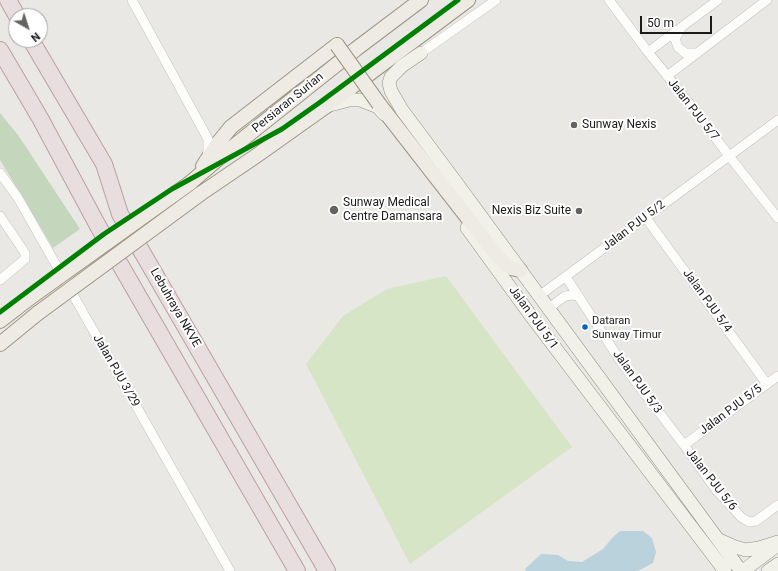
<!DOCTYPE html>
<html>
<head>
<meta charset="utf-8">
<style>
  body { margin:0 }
  #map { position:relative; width:778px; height:571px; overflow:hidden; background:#eae8e4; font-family:Roboto,sans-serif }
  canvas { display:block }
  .north { position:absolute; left:8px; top:8px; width:40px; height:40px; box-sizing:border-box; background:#fff; border:1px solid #a4a4a4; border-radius:50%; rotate:141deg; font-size:11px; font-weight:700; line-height:16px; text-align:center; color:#1b1b1b }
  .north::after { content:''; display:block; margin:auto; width:14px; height:18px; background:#636361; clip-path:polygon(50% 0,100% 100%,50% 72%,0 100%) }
  .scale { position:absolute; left:640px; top:16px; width:72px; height:18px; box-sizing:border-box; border:2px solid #1b1b1b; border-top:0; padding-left:5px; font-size:12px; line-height:14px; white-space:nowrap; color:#1b1b1b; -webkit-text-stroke:3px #fff; paint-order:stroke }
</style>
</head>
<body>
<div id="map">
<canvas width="778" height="571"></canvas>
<div class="north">N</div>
<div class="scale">50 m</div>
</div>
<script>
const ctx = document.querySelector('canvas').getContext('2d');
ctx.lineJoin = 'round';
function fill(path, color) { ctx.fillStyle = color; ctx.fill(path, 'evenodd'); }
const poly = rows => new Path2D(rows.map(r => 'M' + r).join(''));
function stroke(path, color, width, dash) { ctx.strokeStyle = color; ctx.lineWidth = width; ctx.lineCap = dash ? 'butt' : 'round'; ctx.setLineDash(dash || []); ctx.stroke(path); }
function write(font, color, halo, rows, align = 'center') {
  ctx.font = font + ' Roboto,sans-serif'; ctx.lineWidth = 4; ctx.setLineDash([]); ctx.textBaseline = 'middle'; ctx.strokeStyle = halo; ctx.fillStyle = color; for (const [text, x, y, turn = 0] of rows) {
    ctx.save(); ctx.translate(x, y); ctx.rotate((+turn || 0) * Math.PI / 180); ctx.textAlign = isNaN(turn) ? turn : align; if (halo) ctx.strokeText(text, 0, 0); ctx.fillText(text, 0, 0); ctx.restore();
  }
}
const grass = poly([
  [446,276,572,447,410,564,306,364,343,316,387,289]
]);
const forest = poly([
  [0,113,18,135,80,229,53,248,0,160]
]);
const water = poly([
  [620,531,643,531,652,538,656,552,653,563,638,571,525,571,526,568,541,554,558,555,568,561,582,562,603,549,612,538]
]);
const street = poly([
  [132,0,208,139,208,149,207,158],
  [609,0,648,52,698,114,729,156,778,218],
  [680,30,675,39,678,47,685,53,696,53],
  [648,52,718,0],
  [421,53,496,0],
  [667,76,767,0],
  [0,173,18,198,230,571],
  [0,216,25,253,25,259,0,280],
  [646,218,767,384],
  [566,277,623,365,684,445,716,490,741,517,749,522,756,521,778,505],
  [539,296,778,120],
  [549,308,565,296,572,295,578,296],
  [684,445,778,376]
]);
const secondary = poly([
  [421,53,402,66,391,77,389,83,391,91,402,110,458,185,741,571],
  [326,106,349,100,360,100,378,107,384,114],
  [467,228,531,316,725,571],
  [719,540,735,547,746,550,759,548,778,542],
  [743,571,776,546],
  [768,571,778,564]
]);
const primary = poly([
  [379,104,495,253,505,264,511,268,520,270],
  [203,166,218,143,231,127,337,45],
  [190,183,219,158,356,49,421,0],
  [200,194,256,156,325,107,468,0],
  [0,321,31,297],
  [0,344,38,313]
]);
const highway = poly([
  [8,0,17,16],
  [31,40,104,164,120,214,327,571],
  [0,50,40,118,98,226,297,571]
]);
const primaryBridge = poly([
  [337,45,379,104],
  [31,297,190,183],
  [38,313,200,194]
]);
const metro1 = poly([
  [0,312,104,234,172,189,282,129,319,103,458,0]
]);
const markers = [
  [574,125,4,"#636361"],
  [334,210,5,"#636361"],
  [579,211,4,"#636361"],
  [585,327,3.5,"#0065bd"]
];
const busNames = [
  ["Dataran",592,321],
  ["Sunway Timur",592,335]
];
const streetNames = [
  ["Persiaran Surian",288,103,-39],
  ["Jalan PJU 5/7",693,110,52],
  ["Jalan PJU 5/2",634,226,-37],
  ["Jalan PJU 5/4",707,301,54],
  ["Lebuhraya NKVE",175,308,60],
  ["Jalan PJU 5/1",533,318,54],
  ["Jalan PJU 3/29",116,371,60],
  ["Jalan PJU 5/3",637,382,54],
  ["Jalan PJU 5/5",731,410,-37],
  ["Jalan PJU 5/6",711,480,52]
];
const poiNames = [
  ["Sunway Nexis",582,125],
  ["Sunway Medical",343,203],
  ["Centre Damansara",343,217],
  ["Nexis Biz Suite",571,211,"right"]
];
fill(grass, '#d5e5c5');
fill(forest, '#c4d6bb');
fill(water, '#bad2db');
stroke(street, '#c2c2c0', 10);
stroke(secondary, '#8f917e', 14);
stroke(primary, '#9e9683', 16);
stroke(highway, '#bc9ea5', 18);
stroke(street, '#fcfcfb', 9);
stroke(secondary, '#f1f1e9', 13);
stroke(primary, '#eeebe4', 14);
stroke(highway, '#e8dedf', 16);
stroke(primaryBridge, '#9e9683', 16, []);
stroke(primaryBridge, '#eeebe4', 14);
stroke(metro1, '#008000', 5);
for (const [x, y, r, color] of markers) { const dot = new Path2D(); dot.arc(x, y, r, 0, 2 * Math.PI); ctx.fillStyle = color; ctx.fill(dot); stroke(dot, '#fff', 1.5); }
write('11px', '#1b1b1b', '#fff', busNames, 'left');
write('12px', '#1b1b1b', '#fff', streetNames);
write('12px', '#1b1b1b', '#fff', poiNames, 'left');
</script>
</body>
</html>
